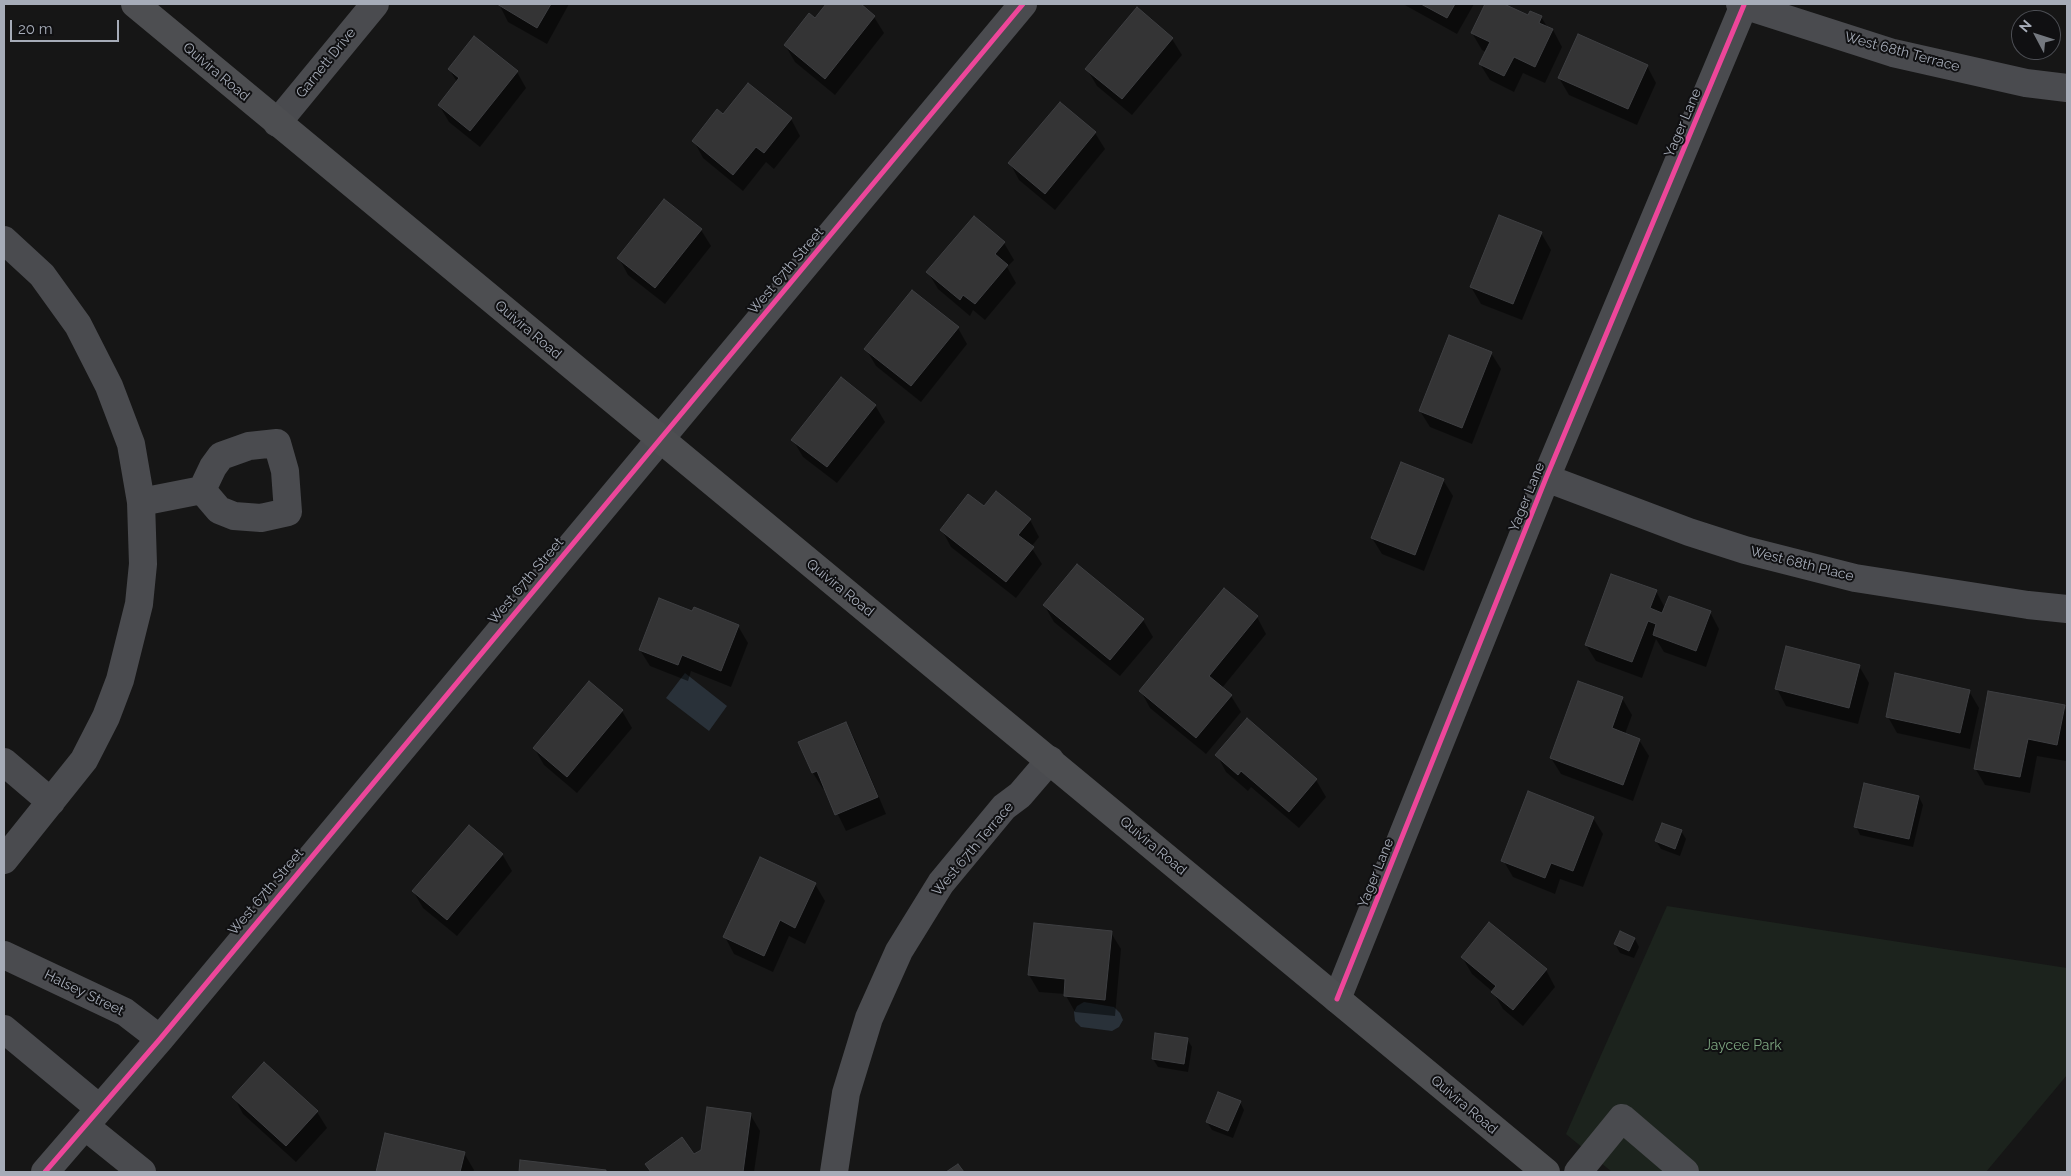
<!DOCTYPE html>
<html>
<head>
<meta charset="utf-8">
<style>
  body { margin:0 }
  #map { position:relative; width:2071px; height:1176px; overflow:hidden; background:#161616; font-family:Raleway,sans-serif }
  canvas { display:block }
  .frame { position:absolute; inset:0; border:5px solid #a6acb8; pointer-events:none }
  .north { position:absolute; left:2011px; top:10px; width:50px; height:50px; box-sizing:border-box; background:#101012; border:1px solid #4c4e54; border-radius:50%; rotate:310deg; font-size:14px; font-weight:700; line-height:20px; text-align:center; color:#a6acb8 }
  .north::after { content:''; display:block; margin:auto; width:18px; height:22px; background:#74787f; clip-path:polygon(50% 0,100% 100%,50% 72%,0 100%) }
  .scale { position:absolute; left:10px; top:20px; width:109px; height:22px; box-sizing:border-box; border:2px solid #a6acb8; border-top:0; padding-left:6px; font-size:15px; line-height:18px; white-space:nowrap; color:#a6acb8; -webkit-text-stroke:4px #101012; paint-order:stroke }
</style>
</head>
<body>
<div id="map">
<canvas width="2071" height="1176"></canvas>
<div class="frame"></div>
<div class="north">N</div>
<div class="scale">20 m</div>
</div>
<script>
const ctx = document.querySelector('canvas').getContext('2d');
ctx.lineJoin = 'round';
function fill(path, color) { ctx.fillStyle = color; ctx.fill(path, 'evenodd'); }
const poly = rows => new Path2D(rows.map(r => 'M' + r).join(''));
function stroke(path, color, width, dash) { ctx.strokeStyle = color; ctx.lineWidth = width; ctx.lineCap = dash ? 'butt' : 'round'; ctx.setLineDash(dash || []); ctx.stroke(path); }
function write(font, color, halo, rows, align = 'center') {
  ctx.font = font + ' Raleway,sans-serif'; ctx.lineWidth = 4; ctx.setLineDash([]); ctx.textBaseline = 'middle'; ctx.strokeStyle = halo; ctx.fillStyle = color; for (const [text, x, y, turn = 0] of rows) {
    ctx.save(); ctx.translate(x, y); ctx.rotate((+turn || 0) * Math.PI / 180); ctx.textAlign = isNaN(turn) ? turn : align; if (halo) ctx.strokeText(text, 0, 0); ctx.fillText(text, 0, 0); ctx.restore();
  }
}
const green = poly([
  [1667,906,2067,968,2067,1075,1986,1172,1612,1172,1566,1134]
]);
const water = poly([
  [685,673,727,706,709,731,666,698],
  [1084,1002,1114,1007,1120,1013,1123,1020,1119,1027,1112,1031,1081,1027,1075,1021,1074,1012,1077,1006]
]);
const shadow = poly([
  [499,4,569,4,547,44,508,22],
  [828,4,859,4,874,17,884,33,835,95,795,62,785,45,815,19],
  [1403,4,1474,4,1457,34],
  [1486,4,1501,4,1529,17,1531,12,1541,17,1548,28,1553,30,1562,47,1545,83,1523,73,1514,92,1490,80,1480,64,1486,52,1482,50,1472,33],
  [1172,39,1182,55,1132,115,1097,86,1087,69],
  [1647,66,1656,83,1637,125,1569,95,1559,78],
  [449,69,517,72,526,88,480,147,449,122,439,105,457,82],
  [723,116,791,119,800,136,774,169,766,162,743,191,703,158,694,141],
  [1095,133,1105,149,1055,210,1019,180,1010,163],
  [701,230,711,246,665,304,628,275,619,258],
  [1541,233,1551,250,1522,320,1481,304,1471,287],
  [1004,243,1014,260,1007,267,1016,283,985,320,973,310,970,316,938,289,928,272],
  [958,328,967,344,921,402,876,366,866,349],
  [1491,353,1501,369,1472,444,1430,427,1420,411],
  [875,405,885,422,837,483,803,457,793,440],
  [1443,480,1453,496,1424,571,1382,554,1372,538],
  [984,508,1030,520,1039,537,1031,547,1042,564,1016,598,951,547,942,530],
  [1656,591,1665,608,1710,612,1719,629,1706,667,1664,652,1656,639,1642,678,1596,661,1586,645],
  [1044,605,1143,620,1153,637,1120,676,1054,622],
  [692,612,738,626,748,643,731,687,691,671,688,681,650,666,640,650],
  [1257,617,1266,634,1222,688,1231,696,1241,712,1206,754,1150,708,1141,691],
  [1859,666,1869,683,1858,724,1786,706,1777,689],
  [589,683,622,711,632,728,577,793,544,765,534,748],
  [1969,691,1979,708,1970,749,1897,733,1888,717],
  [1622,698,1632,715,1625,734,1639,740,1649,756,1633,801,1561,774,1551,758],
  [2064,706,2067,712,2066,761,2037,756,2030,793,1985,785,1975,768],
  [1247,720,1316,780,1326,797,1299,828,1251,787,1248,791,1226,772,1217,755],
  [846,723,855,740,886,814,846,831,825,788,823,789,813,773],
  [1919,797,1923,805,1913,847,1860,835,1856,826],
  [1593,818,1603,834,1583,887,1560,879,1555,894,1513,877,1503,860],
  [1681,831,1686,839,1680,856,1661,849,1656,841],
  [502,854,512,871,457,936,423,908,413,891],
  [815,884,825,901,805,944,789,936,773,972,734,954,725,937],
  [1111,933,1121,949,1115,1016,1075,1012,1065,994,1039,992,1029,975],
  [1635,939,1639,947,1634,958,1620,953,1615,944],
  [1462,957,1546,970,1555,987,1523,1026,1503,1009,1493,992,1472,974],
  [1187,1039,1192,1047,1188,1072,1158,1067,1153,1059],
  [234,1097,317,1112,327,1128,296,1162,243,1114],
  [1240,1102,1244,1110,1233,1138,1212,1130,1207,1122],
  [750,1114,760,1131,754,1172,651,1172,647,1164,694,1156],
  [386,1134,464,1153,474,1170,473,1172,377,1172],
  [521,1162,605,1171,606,1172,520,1172]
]);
const building = poly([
  [497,4,551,4,537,28,497,4],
  [826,4,861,4,875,16,825,79,784,45,809,13,815,18,826,4],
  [1421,4,1455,4,1447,18,1421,4],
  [1485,4,1504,4,1528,15,1530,11,1542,16,1539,23,1553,29,1535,67,1514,57,1504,76,1479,64,1490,42,1471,33,1485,4],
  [1137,7,1173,38,1122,99,1085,69,1137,7],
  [1578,34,1648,65,1628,109,1558,78,1578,34],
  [474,36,518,71,470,131,438,105,459,78,448,69,474,36],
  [748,83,792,118,764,153,756,147,733,175,692,141,717,109,723,114,748,83],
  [1060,102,1096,132,1045,194,1008,163,1060,102],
  [664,199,702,229,655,288,617,258,664,199],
  [1499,215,1542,232,1513,304,1470,287,1499,215],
  [974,216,1005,242,995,254,1008,265,975,304,963,295,960,300,926,272,974,216],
  [912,290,959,327,911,386,864,349,912,290],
  [1449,335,1492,352,1462,428,1419,411,1449,335],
  [841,377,876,405,827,467,791,440,841,377],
  [1401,462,1444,479,1415,555,1371,538,1401,462],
  [996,491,1031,519,1018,535,1034,547,1006,582,940,530,968,494,984,506,996,491],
  [1077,564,1144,619,1110,660,1043,605,1077,564],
  [1611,574,1657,590,1650,608,1662,613,1669,596,1711,611,1696,651,1653,635,1656,624,1648,621,1632,662,1585,645,1611,574],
  [1224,588,1258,616,1209,676,1232,695,1196,738,1139,691,1224,588],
  [659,598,692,611,694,607,739,625,721,671,682,655,678,665,639,650,659,598],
  [1786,646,1860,665,1849,708,1775,689,1786,646],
  [1895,673,1970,690,1960,733,1886,717,1895,673],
  [589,681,623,710,567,777,533,748,589,681],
  [1578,681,1623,697,1612,728,1640,739,1623,785,1550,758,1578,681],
  [1988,691,2065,705,2057,745,2028,739,2020,777,1974,769,1988,691],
  [1247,718,1317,779,1289,812,1241,771,1238,775,1215,755,1247,718],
  [846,722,878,797,835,815,817,771,812,773,798,742,846,722],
  [1864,783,1919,796,1909,839,1854,827,1864,783],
  [1528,791,1594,817,1573,871,1551,863,1545,878,1501,861,1528,791],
  [1662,823,1682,830,1675,849,1655,841,1662,823],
  [469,825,503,854,447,920,412,891,469,825],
  [760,857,816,883,795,928,780,920,764,956,723,937,760,857],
  [1489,922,1547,969,1513,1010,1491,992,1496,986,1461,957,1489,922],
  [1034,923,1112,931,1105,1000,1064,996,1065,979,1028,975,1034,923],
  [1620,931,1635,938,1629,951,1614,944,1620,931],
  [1155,1033,1188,1038,1184,1064,1152,1059,1155,1033],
  [264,1062,318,1111,286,1146,232,1097,264,1062],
  [1218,1092,1241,1101,1228,1131,1206,1122,1218,1092],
  [707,1107,751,1113,743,1172,651,1172,645,1164,682,1137,694,1154,701,1150,707,1107],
  [385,1133,465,1152,460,1172,376,1172,385,1133],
  [520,1160,606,1170,606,1172,519,1172,520,1160],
  [958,1164,964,1172,946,1172,958,1164]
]);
const minor = poly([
  [1740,4,1893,53,2026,83,2067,88],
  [277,123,375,4],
  [4,240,42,275,78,325,109,386,131,444,141,502,143,564,139,604,120,680,106,717,84,760,4,860],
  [1546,478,1689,532,1745,550,1855,578,2028,605,2067,609],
  [141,502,202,490,213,467,221,456,249,446,277,443,285,471,288,512,261,518,234,516,219,510,202,490],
  [4,762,51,802],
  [4,955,125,1012,160,1039],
  [1337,999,1546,478,1744,5],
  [4,1029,99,1108],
  [85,1126,142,1172],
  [45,1172,160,1039,1023,4],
  [834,1172,846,1093,869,1018,899,951,941,883,1004,807,1020,795,1050,760],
  [1578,1172,1622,1118,1685,1172]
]);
const major = poly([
  [135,4,1546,1172]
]);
const cycleway = poly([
  [1337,999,1546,478,1744,5],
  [45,1172,160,1039,1023,4]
]);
const streetNames = [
  ["West 68th Terrace",1902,52,15],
  ["Garnett Drive",326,63,-51],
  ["Quivira Road",216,72,40],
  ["Yager Lane",1683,123,-67],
  ["West 67th Street",786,271,-50],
  ["Quivira Road",528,330,40],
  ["Yager Lane",1527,497,-68],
  ["West 68th Place",1802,564,14],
  ["West 67th Street",526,581,-50],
  ["Quivira Road",840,588,39],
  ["Quivira Road",1153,846,40],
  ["West 67th Terrace",973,849,-50],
  ["Yager Lane",1376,873,-68],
  ["West 67th Street",266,892,-50],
  ["Halsey Street",84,993,26],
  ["Quivira Road",1464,1105,40]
];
const parkNames = [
  ["Jaycee Park",1743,1046]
];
fill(green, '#1c231d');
fill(water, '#293139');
fill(shadow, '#0007');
fill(building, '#343435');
stroke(building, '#3e3f42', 1);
stroke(minor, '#4a4b4f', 28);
stroke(major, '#4d4e51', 28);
stroke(cycleway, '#ed469a', 5);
write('14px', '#a6acb8', '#101012', streetNames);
write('14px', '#7ca47f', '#101012', parkNames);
</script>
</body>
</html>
